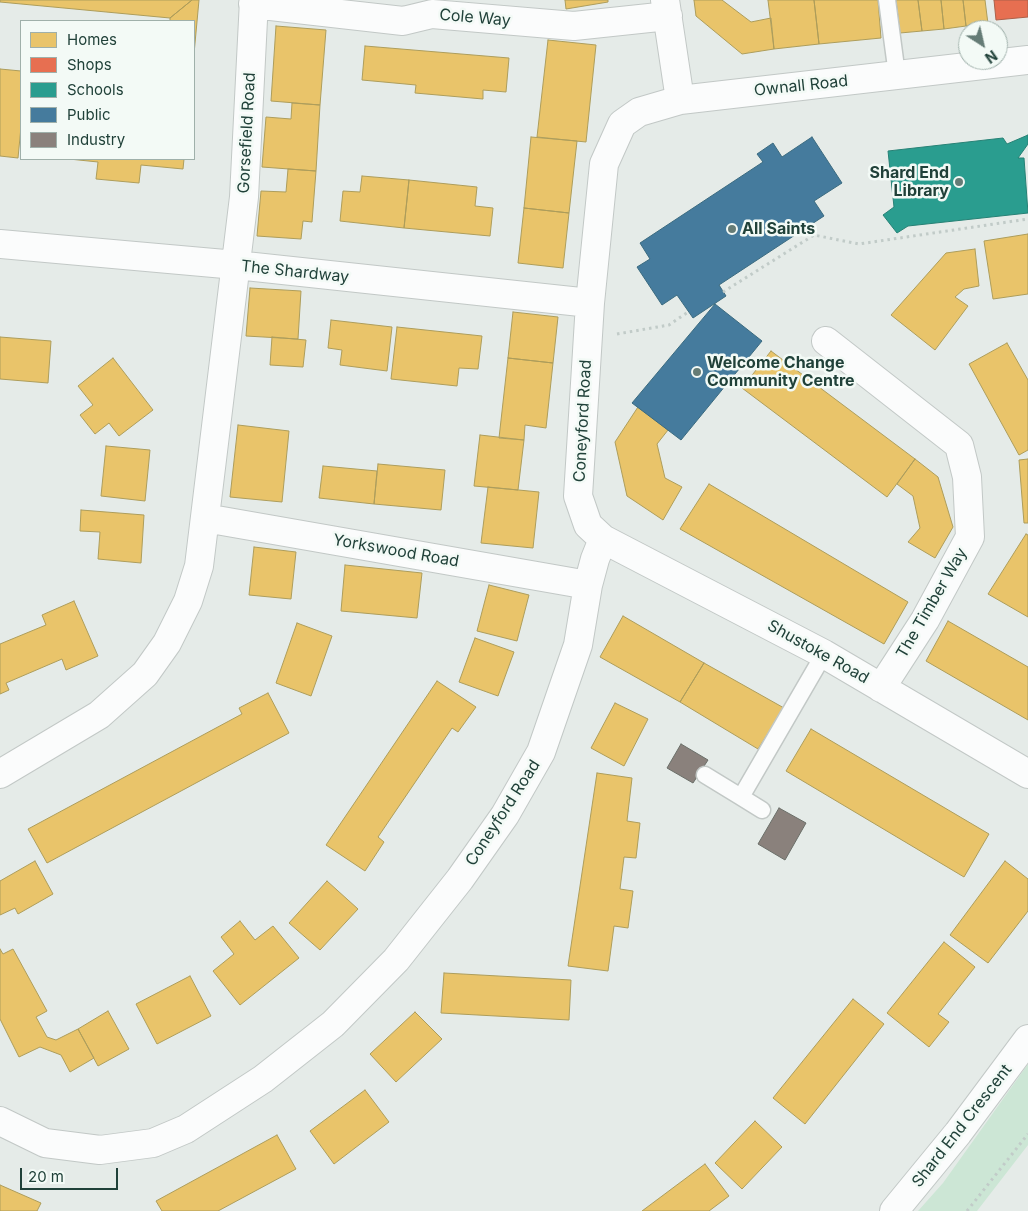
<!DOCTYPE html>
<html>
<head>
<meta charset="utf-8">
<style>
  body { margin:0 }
  #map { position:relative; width:1028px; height:1211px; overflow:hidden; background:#e5ebe8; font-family:Inter,sans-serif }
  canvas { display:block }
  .legend { position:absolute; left:20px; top:20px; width:175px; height:140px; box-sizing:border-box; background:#f3faf6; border:1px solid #9fb0aa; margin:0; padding:6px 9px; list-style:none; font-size:15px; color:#204139 }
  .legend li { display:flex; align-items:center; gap:10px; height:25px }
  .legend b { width:25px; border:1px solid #9fb0aa }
  .north { position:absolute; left:958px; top:20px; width:50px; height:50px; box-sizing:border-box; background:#f3faf6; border:1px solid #9fb0aa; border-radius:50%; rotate:145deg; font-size:14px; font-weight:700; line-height:20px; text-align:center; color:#204139 }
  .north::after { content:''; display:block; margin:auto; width:18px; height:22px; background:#657c76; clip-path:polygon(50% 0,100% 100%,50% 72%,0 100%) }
  .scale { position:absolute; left:20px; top:1168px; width:98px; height:22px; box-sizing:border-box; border:2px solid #204139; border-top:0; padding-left:6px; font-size:15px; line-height:18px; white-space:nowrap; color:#204139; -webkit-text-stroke:4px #f3faf6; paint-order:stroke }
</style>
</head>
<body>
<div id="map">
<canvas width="1028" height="1211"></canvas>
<ul class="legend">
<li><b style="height:14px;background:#e9c46a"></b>Homes</li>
<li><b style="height:14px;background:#e76f51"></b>Shops</li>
<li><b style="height:14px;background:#2a9d8f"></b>Schools</li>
<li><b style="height:14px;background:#457b9d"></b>Public</li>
<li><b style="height:14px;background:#8a817c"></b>Industry</li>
</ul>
<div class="north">N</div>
<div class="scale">20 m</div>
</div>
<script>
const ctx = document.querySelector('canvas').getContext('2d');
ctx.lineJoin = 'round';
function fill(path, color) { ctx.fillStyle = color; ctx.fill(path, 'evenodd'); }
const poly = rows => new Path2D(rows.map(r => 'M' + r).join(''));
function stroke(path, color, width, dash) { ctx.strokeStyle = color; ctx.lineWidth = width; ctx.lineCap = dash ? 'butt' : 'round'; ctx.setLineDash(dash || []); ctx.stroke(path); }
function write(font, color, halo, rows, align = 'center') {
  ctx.font = font + ' Inter,sans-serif'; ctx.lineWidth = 5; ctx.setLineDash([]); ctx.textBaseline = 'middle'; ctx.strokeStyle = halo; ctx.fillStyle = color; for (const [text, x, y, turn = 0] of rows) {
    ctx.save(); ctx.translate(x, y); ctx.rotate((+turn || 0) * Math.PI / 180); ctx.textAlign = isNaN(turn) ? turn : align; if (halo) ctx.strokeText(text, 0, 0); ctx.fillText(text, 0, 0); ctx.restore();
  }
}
const green = poly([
  [1028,1064,1028,1145,977,1211,918,1211,943,1183]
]);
const homes = poly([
  [0,0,192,0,170,18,0,2,0,0],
  [192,0,199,0,194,54,194,21,170,21,170,18,192,0],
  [565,0,608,0,608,2,566,9,565,0],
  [694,0,722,0,751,22,771,18,774,49,742,54,696,16,694,0],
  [768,0,814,0,819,44,774,49,768,0],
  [814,0,878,0,881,38,819,44,814,0],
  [896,0,918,0,922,31,900,33,896,0],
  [918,0,941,0,944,29,922,31,918,0],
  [941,0,963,0,966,26,944,29,941,0],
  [963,0,985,0,988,24,966,26,963,0],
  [276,26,326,30,320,105,271,101,276,26],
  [548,40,596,45,586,142,537,137,548,40],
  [365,46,509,58,506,92,483,90,483,99,415,93,416,85,362,80,365,46],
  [0,69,21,71,21,127,18,158,0,156,0,69],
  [292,103,320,105,316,171,262,167,266,117,291,119,292,103],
  [531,137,577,141,569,213,524,208,531,137],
  [69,159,184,159,183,169,141,165,139,183,96,179,98,162,69,159],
  [288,169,316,171,312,222,303,221,301,239,257,236,261,191,286,192,288,169],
  [362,176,409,180,404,228,340,221,343,191,360,192,362,176],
  [409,180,477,187,475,206,493,208,490,236,404,228,409,180],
  [524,208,569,213,563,268,518,263,524,208],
  [1028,234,1028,294,993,299,984,241,1028,234],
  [975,249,979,286,964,289,955,297,968,306,935,350,891,315,946,253,975,249],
  [250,288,301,291,298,339,246,336,250,288],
  [513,312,558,317,553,363,508,358,513,312],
  [331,320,392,327,387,371,340,365,342,350,328,348,331,320],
  [397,327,482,336,478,369,459,368,457,386,391,379,397,327],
  [0,337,51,341,48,383,0,379,0,337],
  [272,337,306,340,303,367,270,365,272,337],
  [1007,343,1028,380,1028,450,1019,455,969,364,1007,343],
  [771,351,915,459,887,497,742,388,771,351],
  [113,358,153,410,119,436,109,423,95,434,80,415,93,405,78,386,113,358],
  [508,358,553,363,546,428,525,425,524,440,499,438,508,358],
  [638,407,668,430,657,444,665,478,682,487,663,520,627,496,615,442,638,407],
  [238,425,289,431,282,502,230,497,238,425],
  [480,435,524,440,518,490,474,486,480,435],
  [106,446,150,450,145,501,101,496,106,446],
  [915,459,938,477,953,527,935,558,908,542,920,528,913,496,897,484,915,459],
  [1028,459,1028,523,1024,523,1019,460,1028,459],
  [378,464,445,470,441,510,374,504,378,464],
  [323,466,377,471,374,504,319,498,323,466],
  [709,484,908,602,884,644,680,529,709,484],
  [488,487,539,492,533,548,481,543,488,487],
  [81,510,144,515,141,563,98,559,100,532,80,531,81,510],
  [1026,534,1028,535,1028,617,988,594,1026,534],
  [254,547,296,552,291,599,249,595,254,547],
  [345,565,422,573,417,618,341,611,345,565],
  [489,585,529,595,517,641,477,631,489,585],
  [74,601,98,656,66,670,62,659,6,683,9,690,0,694,0,644,46,625,42,615,74,601],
  [623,616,704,663,680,702,600,657,623,616],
  [948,621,1028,667,1028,720,926,661,948,621],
  [297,623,332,636,311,696,276,683,297,623],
  [475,638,514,652,498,696,459,682,475,638],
  [704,663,784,708,758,749,680,702,704,663],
  [437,681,476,707,458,732,452,728,378,837,384,842,365,871,326,845,437,681],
  [268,693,289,733,47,863,28,829,242,714,239,708,268,693],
  [615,703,648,719,624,766,591,748,615,703],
  [811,729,989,834,964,877,786,771,811,729],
  [597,773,632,778,627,821,640,823,636,858,624,857,620,889,633,891,628,928,614,926,608,971,568,966,597,773],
  [35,861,53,894,18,914,15,908,0,915,0,881,35,861],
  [1005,861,1028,879,1028,911,988,963,950,935,1005,861],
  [327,881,358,909,320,950,289,923,327,881],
  [240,921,255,940,273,926,299,958,240,1005,213,971,234,954,221,937,240,921],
  [944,942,975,967,938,1014,949,1022,929,1047,887,1013,944,942],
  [0,949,3,954,13,949,47,1011,36,1017,47,1037,56,1040,78,1029,94,1058,70,1072,61,1055,40,1047,19,1057,0,1019,0,949],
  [444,973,571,980,569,1020,441,1013,444,973],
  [190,976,211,1016,157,1044,136,1004,190,976],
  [853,999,884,1024,805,1124,773,1098,853,999],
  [108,1011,129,1049,98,1066,78,1029,108,1011],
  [415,1012,442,1039,396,1082,370,1054,415,1012],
  [365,1090,389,1122,334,1164,310,1131,365,1090],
  [755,1121,782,1147,742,1189,715,1163,755,1121],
  [277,1135,296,1169,218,1211,162,1211,156,1201,277,1135],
  [705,1164,729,1196,709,1211,642,1211,705,1164],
  [0,1185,41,1203,37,1211,0,1211,0,1185]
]);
const shops = poly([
  [994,0,1028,0,1028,17,996,20,994,0]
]);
const schools = poly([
  [1028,135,1028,144,1018,158,1024,158,1028,213,908,226,897,233,883,215,894,207,888,151,1003,138,1007,144,1028,135]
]);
const public = poly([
  [812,137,842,183,814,201,824,216,719,285,726,296,693,318,677,295,662,305,637,267,650,259,640,243,763,162,757,154,773,143,782,157,812,137],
  [715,304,762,341,681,440,632,403,715,304]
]);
const industry = poly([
  [681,744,708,760,693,783,667,768,681,744],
  [779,808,806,823,785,860,758,844,779,808]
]);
const path = poly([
  [723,292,814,235,859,244,1028,219],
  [617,334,669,325,688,312],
  [967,1211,1028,1134]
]);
const lane = poly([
  [887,0,897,75],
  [705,775,741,797,824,654],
  [741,797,762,810]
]);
const street = poly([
  [665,0,680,100],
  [253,4,403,21,432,14,574,26,668,16],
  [0,244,236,265,590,303],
  [826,341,959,445,967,477,970,537,925,620,881,688],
  [205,518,588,585],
  [603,539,824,654,1028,774],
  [0,774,99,715,145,674,167,643,188,601,199,566,244,197,254,0],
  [0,1121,45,1143,100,1150,153,1143,186,1129,263,1079,333,1024,396,960,460,879,505,815,541,752,578,645,588,585,595,559,603,539,588,525,578,496,590,303,604,164,622,124,639,112,680,100,1028,60],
  [894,1211,958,1133,1028,1039]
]);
const markers = [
  [959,182,5,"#657c76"],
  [732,229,5,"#657c76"],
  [697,372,5,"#657c76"]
];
const streetNames = [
  ["Cole Way",475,18,5],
  ["Ownall Road",801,86,-6],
  ["Gorsefield Road",247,133,-87],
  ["The Shardway",295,272,6],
  ["Coneyford Road",583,421,-87],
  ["Yorkswood Road",396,551,10],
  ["The Timber Way",932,603,-60],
  ["Shustoke Road",818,652,29],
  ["Coneyford Road",503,813,-57],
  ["Shard End Crescent",962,1126,-52]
];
const poiNames = [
  ["Shard End",949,173,"right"],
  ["Library",949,191,"right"],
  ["All Saints",742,229],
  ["Welcome Change",707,363],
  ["Community Centre",707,381]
];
fill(green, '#cce6d5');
fill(homes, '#e9c46a');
stroke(homes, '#ad9d5b', 1);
fill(shops, '#e76f51');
stroke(shops, '#ab614a', 1);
fill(schools, '#2a9d8f');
stroke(schools, '#278175', 1);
fill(public, '#457b9d');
stroke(public, '#3a6a7f', 1);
fill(industry, '#8a817c');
stroke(industry, '#6a6e68', 1);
stroke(lane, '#c2c8c6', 19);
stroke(street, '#c2c8c6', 30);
stroke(path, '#c1cbc8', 3, [2.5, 4]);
stroke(lane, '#fbfcfc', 16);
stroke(street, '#fbfcfc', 28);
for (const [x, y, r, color] of markers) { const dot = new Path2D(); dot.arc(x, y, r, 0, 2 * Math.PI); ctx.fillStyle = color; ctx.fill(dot); stroke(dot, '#f3faf6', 2); }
write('16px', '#204139', '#f3faf6', streetNames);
write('bold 16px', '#204139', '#f3faf6', poiNames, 'left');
</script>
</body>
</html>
